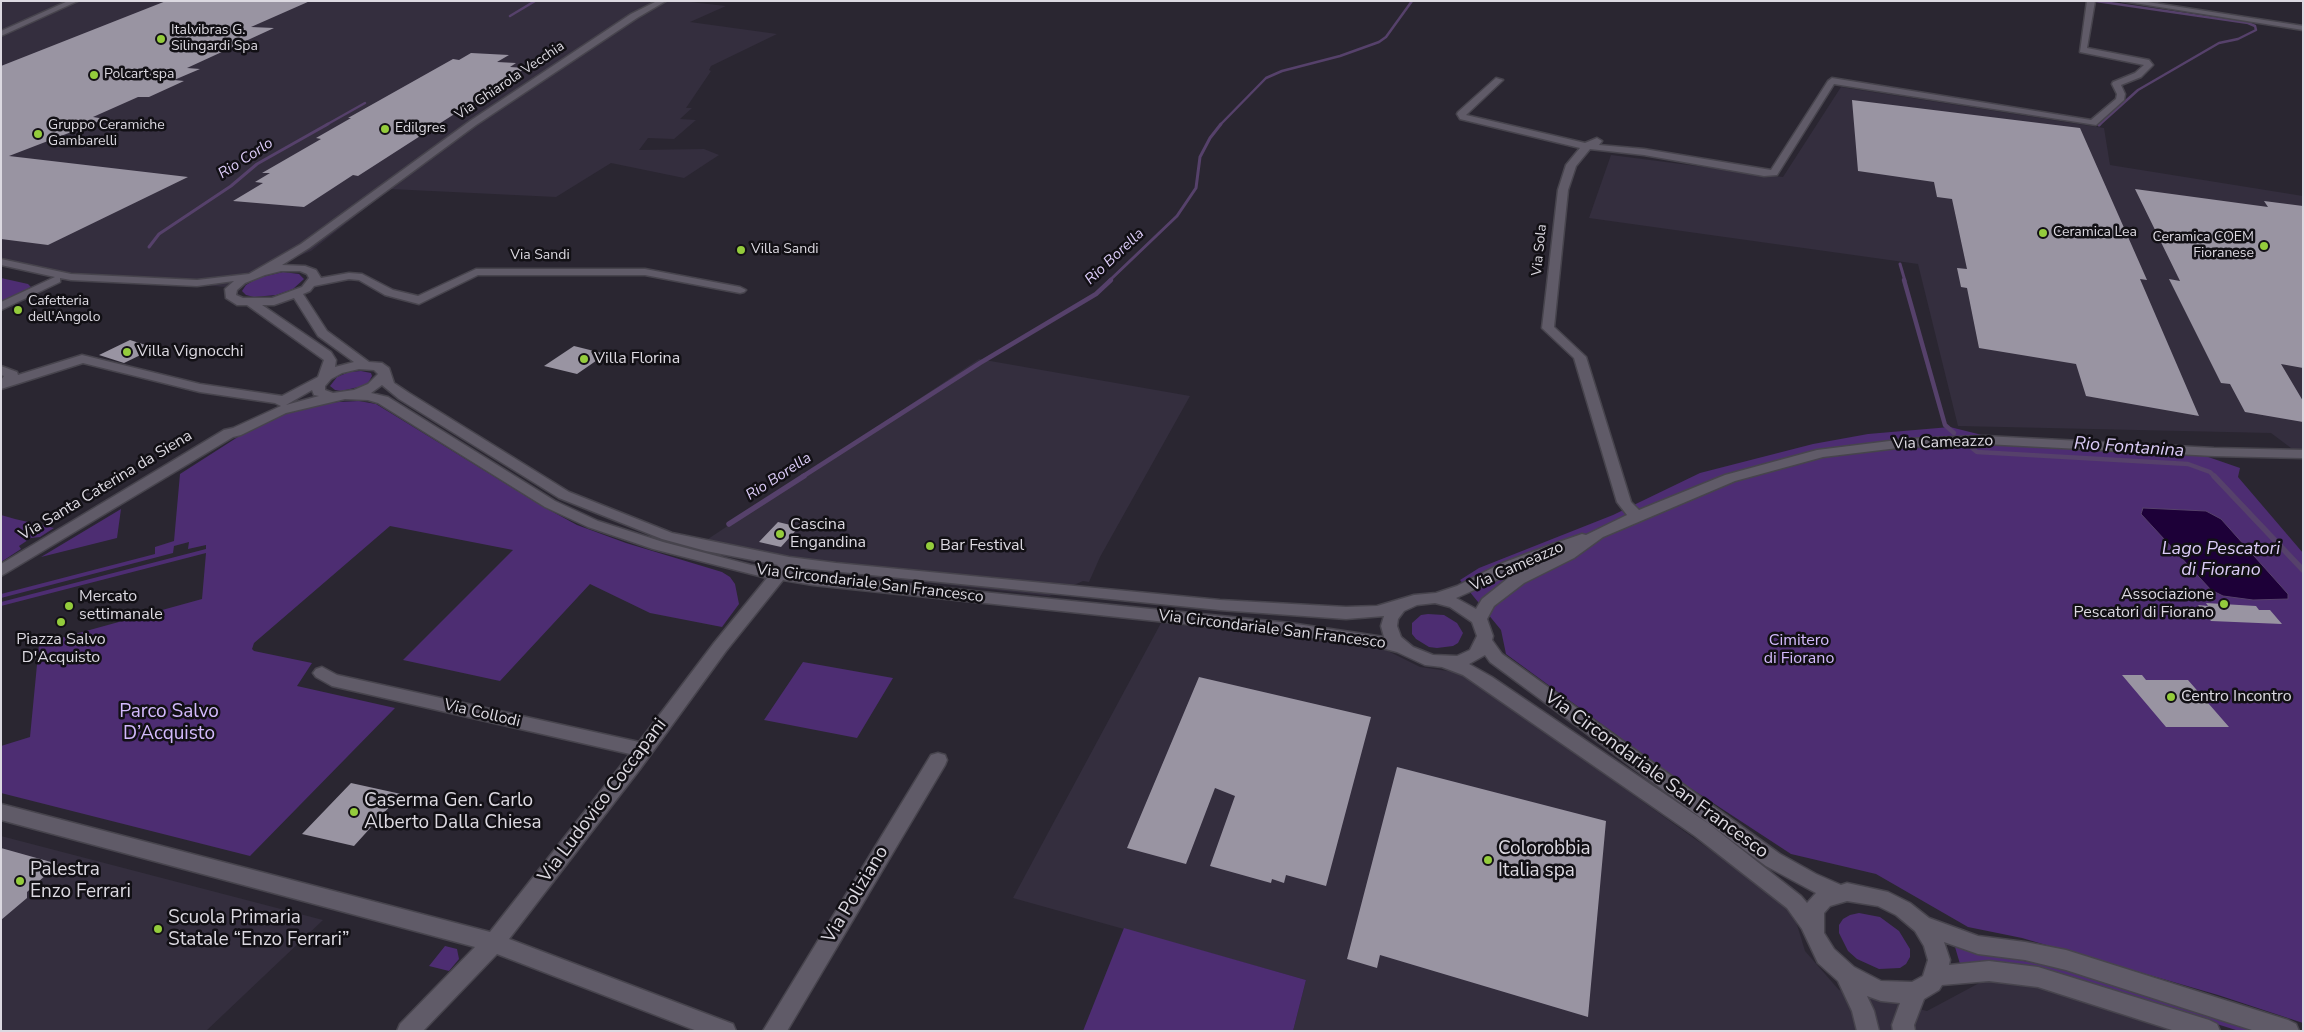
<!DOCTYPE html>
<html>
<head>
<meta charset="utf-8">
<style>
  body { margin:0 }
  #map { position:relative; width:2304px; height:1032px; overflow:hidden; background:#2a2631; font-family:"Nunito Sans",sans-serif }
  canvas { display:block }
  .frame { position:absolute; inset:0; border:2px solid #dcd9e1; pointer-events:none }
</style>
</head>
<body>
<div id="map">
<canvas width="2304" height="1032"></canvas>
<div class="frame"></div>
</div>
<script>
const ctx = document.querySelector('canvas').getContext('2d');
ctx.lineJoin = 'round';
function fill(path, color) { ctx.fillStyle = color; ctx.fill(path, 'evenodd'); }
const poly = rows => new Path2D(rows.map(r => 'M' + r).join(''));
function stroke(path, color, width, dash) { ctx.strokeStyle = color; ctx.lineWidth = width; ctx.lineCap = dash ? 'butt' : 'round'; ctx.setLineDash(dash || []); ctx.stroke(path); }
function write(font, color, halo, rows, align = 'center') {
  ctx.font = font + ' "Nunito Sans",sans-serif'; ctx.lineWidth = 5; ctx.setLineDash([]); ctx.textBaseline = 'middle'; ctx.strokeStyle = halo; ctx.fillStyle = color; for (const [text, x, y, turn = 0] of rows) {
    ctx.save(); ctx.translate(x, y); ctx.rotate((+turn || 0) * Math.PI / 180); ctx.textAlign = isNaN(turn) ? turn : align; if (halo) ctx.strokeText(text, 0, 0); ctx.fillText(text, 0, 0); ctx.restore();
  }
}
const built = poly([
  [1,1,681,1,726,6,690,22,777,34,711,66,709,70,711,71,686,108,692,108,680,119,696,120,674,139,648,138,639,150,704,149,719,155,684,178,611,163,556,197,390,189,311,251,225,287,192,284,97,281,1,266],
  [1841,87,2104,128,2110,165,2303,196,2303,457,2271,433,1958,426,1918,264,1589,218,1611,155,1783,177],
  [979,359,1190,396,1100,557,1089,582,1083,581,1049,596,841,573,724,556,708,539],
  [1161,623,1380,647,1420,667,1462,673,1792,908,1805,951,1839,990,1927,1011,1983,981,2028,982,2183,1031,1293,1031,1306,980,1013,898],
  [1,836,323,920,206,1031,1,1031]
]);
const green = poly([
  [283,272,299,274,304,279,293,289,276,295,254,297,246,295,242,291,246,285,258,278],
  [1,278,28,284,31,287,1,302],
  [361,371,371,373,372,376,368,383,363,386,341,391,335,390,330,386,337,377,349,372],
  [359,401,376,404,542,506,577,525,626,543,722,572,730,577,735,584,739,604,722,627,650,613,590,584,500,681,403,660,513,550,390,526,254,643,252,649,254,651,312,663,297,686,395,708,250,856,1,793,1,746,30,737,39,644,202,599,206,553,1,606,1,602,206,549,206,545,188,549,189,542,174,546,173,553,1,598,1,594,155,554,155,547,174,541,180,474,269,417,320,403],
  [1950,427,2006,441,2188,450,2240,468,2238,477,2303,553,2303,1023,2218,995,2022,938,1968,927,1876,874,1791,854,1681,782,1506,654,1501,630,1460,580,1479,568,1613,515,1700,473,1813,444,1868,434],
  [121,509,117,538,41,557],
  [1,515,15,519,54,528,40,537,31,538,19,546,21,549,1,562],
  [1428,614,1444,615,1457,623,1463,633,1458,643,1453,646,1437,648,1429,647,1416,639,1412,634,1412,623,1421,615],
  [803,662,893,678,857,738,764,720],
  [1859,913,1880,917,1899,931,1910,949,1910,957,1906,964,1900,968,1879,969,1857,959,1848,951,1839,933,1839,925,1843,919,1850,915],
  [1124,928,1306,980,1293,1031,1083,1031],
  [445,946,457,949,459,959,449,971,429,966],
  [1955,947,1983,954,2070,969,2262,1031,2239,1031,2073,979,1985,964,1960,964]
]);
const water = poly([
  [2143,508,2206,511,2221,519,2288,594,2288,599,2253,600,2223,596,2211,590,2141,514,2143,508]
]);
const streamFar3 = poly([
  [2096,1,2248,23,2255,26,2256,30,2238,39,2219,43,2138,90,2099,125],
  [510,16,535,1],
  [326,125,365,103],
  [1220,125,1266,78,1282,71,1340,56,1379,42,1386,37,1412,1]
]);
const streamFar2 = poly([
  [2099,125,2100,124],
  [149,247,159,234,231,186,257,164,328,124],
  [1900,264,1905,281],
  [1109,281,1177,216,1196,188,1200,157,1210,138,1221,124]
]);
const streamFar1 = poly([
  [1904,280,1945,425,1954,433],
  [1972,448,1977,452,2188,464,2210,472,2215,477],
  [802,477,980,363,1096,294,1111,280]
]);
const stream = poly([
  [2214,476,2303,570],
  [729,524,804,476]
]);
const building = poly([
  [166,1,310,1,251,27,274,28,187,68,200,69,174,80,184,81,149,97,138,97,93,117,105,119,9,156,188,177,48,245,1,239,1,66],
  [471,53,509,55,497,62,516,63,510,67,526,68,358,176,353,175,304,207,233,201,263,183,255,182,270,173,262,173,321,139,316,138,351,118,348,118,453,59,459,60],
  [1852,100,2080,128,2147,280,2140,279,2199,416,2086,396,2076,364,1979,348,1967,288,1961,287,1957,268,1967,269,1952,199,1937,197,1934,182,1858,171],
  [2135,189,2268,207,2264,201,2303,206,2303,368,2281,364,2303,401,2303,422,2245,412,2230,384,2221,383,2169,279,2180,281],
  [130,340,155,348,124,363,99,355],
  [574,346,606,354,577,374,544,366],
  [778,522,799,527,781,547,759,542],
  [2206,603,2256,606,2259,610,2270,610,2282,624,2211,621,2198,605,2208,606],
  [2122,675,2142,675,2146,680,2188,680,2229,727,2166,727],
  [1199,677,1371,717,1326,886,1286,875,1284,883,1272,879,1271,883,1210,866,1235,796,1215,788,1186,864,1127,848],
  [1397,767,1606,821,1588,1017,1380,955,1377,968,1347,959],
  [351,783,401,794,354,846,302,834],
  [1,848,58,864,27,892,27,898,1,920]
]);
const minor = poly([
  [68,1,78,1,1,36,1,31,68,1],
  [657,1,666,1,637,18,476,125,309,248,282,265,305,266,316,270,321,278,349,273,362,274,393,290,418,296,476,269,645,269,740,287,746,290,744,292,740,293,645,275,478,275,419,304,385,295,359,280,349,279,314,286,310,291,303,294,327,331,369,362,382,363,389,368,394,383,409,393,569,492,672,533,789,557,836,563,1220,600,1346,607,1377,606,1414,595,1436,593,1457,586,1500,564,1553,544,1582,534,1586,535,1627,515,1617,502,1574,358,1542,328,1558,190,1566,165,1580,148,1460,119,1457,114,1458,112,1496,78,1503,80,1466,115,1585,143,1597,138,1602,141,1599,145,1644,149,1771,170,1828,81,1832,78,2091,120,2116,99,2117,94,2112,84,2113,82,2135,73,2144,65,2080,52,2087,1,2095,1,2087,48,2149,60,2153,65,2141,77,2121,85,2125,94,2124,100,2096,125,1834,84,1777,175,1764,176,1644,155,1590,149,1576,166,1568,190,1554,327,1586,357,1631,502,1639,510,1725,475,1817,450,1906,439,1985,436,2214,448,2303,450,2303,458,2214,456,1985,444,1906,447,1823,457,1735,481,1603,537,1574,558,1524,583,1494,606,1487,619,1493,636,1492,640,1502,654,1780,854,1816,874,1841,885,1847,883,1888,892,1910,903,1929,918,1978,936,2025,942,2066,950,2288,1020,2296,1024,2299,1031,2255,1031,2066,970,2025,960,1978,954,1944,942,1950,960,1949,965,1989,961,2038,967,2209,1020,2217,1024,2220,1031,2175,1031,2038,987,1989,981,1942,985,1939,990,1924,999,1914,1025,1915,1031,1893,1031,1892,1025,1900,1003,1881,1001,1867,996,1874,1011,1879,1031,1857,1031,1852,1011,1838,981,1818,963,1802,929,1787,908,1695,836,1463,675,1442,667,1425,665,1397,652,1378,647,1290,635,813,585,783,580,726,651,640,769,509,939,733,1024,736,1031,697,1031,497,954,423,1031,397,1031,400,1024,475,947,1,820,1,804,490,932,630,754,332,686,316,677,313,673,316,669,322,667,337,675,639,742,714,643,767,578,653,549,588,527,545,507,378,403,368,400,345,399,286,413,241,435,233,437,1,576,1,564,224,430,233,428,281,406,275,403,200,392,83,363,1,389,1,380,4,376,1,375,1,366,17,372,18,375,82,355,200,384,282,396,318,377,324,360,247,305,237,305,226,298,225,289,234,281,197,286,71,280,60,278,60,282,1,310,1,302,55,277,1,265,1,259,71,274,197,280,249,274,301,244,470,121,631,14,657,1],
  [281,271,300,271,307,274,309,278,302,287,272,298,243,298,236,295,237,290,245,283,265,275,281,271],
  [294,298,318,336,354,362,335,367,336,360,331,352,262,305,274,305,294,298],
  [359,369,374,370,378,374,368,384,354,390,333,393,325,390,325,386,331,379,342,373,359,369],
  [382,385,399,399,559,498,662,539,706,551,778,565,775,569,751,565,663,542,598,521,555,501,388,397,371,393,382,385],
  [312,390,314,395,319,396,286,405,312,390],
  [1558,553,1512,575,1482,599,1476,609,1456,598,1558,553],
  [791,567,1220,610,1346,619,1384,616,1381,626,1384,637,1290,623,813,575,790,571,791,567],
  [1435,603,1450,607,1472,622,1477,636,1470,650,1457,656,1433,655,1413,647,1401,637,1397,626,1398,619,1404,611,1417,605,1435,603],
  [1485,655,1490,662,1766,866,1816,893,1807,903,1801,896,1709,824,1492,677,1469,664,1485,655],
  [1847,901,1878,906,1896,915,1915,931,1924,946,1928,960,1923,976,1912,982,1881,981,1854,967,1834,949,1824,933,1824,913,1830,906,1847,901],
  [2122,1,2141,1,2303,26,2303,30,2122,1],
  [938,753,945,755,947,760,945,765,787,1031,763,1031,931,755,938,753]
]);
const markers = [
  [161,39,5,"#94cc3c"],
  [94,75,5,"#94cc3c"],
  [385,129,5,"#94cc3c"],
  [38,134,5,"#94cc3c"],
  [2043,233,5,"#94cc3c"],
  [2264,246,5,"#94cc3c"],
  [741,250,5,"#94cc3c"],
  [18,310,5,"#94cc3c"],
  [127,352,5,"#94cc3c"],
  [584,359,5,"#94cc3c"],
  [780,534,5,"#94cc3c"],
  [930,546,5,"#94cc3c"],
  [2224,604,5,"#94cc3c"],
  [69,606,5,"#94cc3c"],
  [61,622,5,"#94cc3c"],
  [2171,697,5,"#94cc3c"],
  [354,812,5,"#94cc3c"],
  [1488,860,5,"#94cc3c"],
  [20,881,5,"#94cc3c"],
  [158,929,5,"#94cc3c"]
];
const farPoinames = [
  ["Italvibras G.",171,31],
  ["Silingardi Spa",171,47],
  ["Polcart spa",104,75],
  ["Gruppo Ceramiche",48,126],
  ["Gambarelli",48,142],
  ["Edilgres",395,129],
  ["Ceramica Lea",2053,233],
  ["Ceramica COEM",2254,238,"right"],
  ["Fioranese",2254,254,"right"],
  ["Villa Sandi",751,250],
  ["Cafetteria",28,302],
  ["dell'Angolo",28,318]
];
const farStreetnames = [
  ["Via Ghiarola Vecchia",510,81,-34],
  ["Via Sola",1540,250,-84],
  ["Via Sandi",540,256]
];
const farWaternames = [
  ["Rio Corlo",246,159,-33],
  ["Rio Borella",1115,257,-43],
  ["Rio Borella",779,477,-33]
];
const poiNames = [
  ["Villa Vignocchi",137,352],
  ["Villa Florina",594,359],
  ["Cascina",790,525],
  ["Engandina",790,543],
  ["Bar Festival",940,546],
  ["Associazione",2214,595,"right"],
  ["Pescatori di Fiorano",2214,613,"right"],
  ["Mercato",79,597],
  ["settimanale",79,615],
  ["Piazza Salvo",61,640,"center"],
  ["D'Acquisto",61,658,"center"],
  ["Centro Incontro",2181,697]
];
const streetNames = [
  ["Via Cameazzo",1943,443,-2],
  ["Via Santa Caterina da Siena",106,486,-31],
  ["Via Cameazzo",1517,567,-24],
  ["Via Circondariale San Francesco",870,584,7],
  ["Via Circondariale San Francesco",1272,630,7],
  ["Via Collodi",482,714,13]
];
const parkNames = [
  ["Cimitero",1799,641],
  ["di Fiorano",1799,659]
];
const waterNames = [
  ["Rio Fontanina",2129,448,4],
  ["Lago Pescatori",2221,550],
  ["di Fiorano",2221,571]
];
const nearParknames = [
  ["Parco Salvo",169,712],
  ["D’Acquisto",169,734]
];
const nearStreetnames = [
  ["Via Circondariale San Francesco",1656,775,36],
  ["Via Ludovico Coccapani",603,801,-53],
  ["Via Poliziano",856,895,-59]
];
const nearPoinames = [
  ["Caserma Gen. Carlo",364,801],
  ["Alberto Dalla Chiesa",364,823],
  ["Colorobbia",1498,849],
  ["Italia spa",1498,871],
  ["Palestra",30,870],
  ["Enzo Ferrari",30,892],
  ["Scuola Primaria",168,918],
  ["Statale “Enzo Ferrari”",168,940]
];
fill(built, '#342e3e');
fill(green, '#4d2d72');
fill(water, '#1d0038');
stroke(water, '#56416b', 1);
stroke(streamFar3, '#56416b', 2.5);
stroke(streamFar2, '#56416b', 3);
stroke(streamFar1, '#56416b', 4.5);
stroke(stream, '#56416b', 5.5);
fill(building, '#9994a2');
stroke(minor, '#47444d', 3);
fill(minor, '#605b68');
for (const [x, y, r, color] of markers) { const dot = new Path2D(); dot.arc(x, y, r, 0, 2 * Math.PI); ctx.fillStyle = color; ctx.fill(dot); stroke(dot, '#121015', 2); }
write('14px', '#dcd9e1', '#121015', farPoinames, 'left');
write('14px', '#dcd9e1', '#121015', farStreetnames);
write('italic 15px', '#dcccf8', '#121015', farWaternames);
write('16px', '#dcd9e1', '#121015', poiNames, 'left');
write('16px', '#dcd9e1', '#121015', streetNames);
write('16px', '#d3bafc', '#121015', parkNames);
write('italic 18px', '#dcccf8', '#121015', waterNames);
write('19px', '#d3bafc', '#121015', nearParknames);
write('19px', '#dcd9e1', '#121015', nearStreetnames);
write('19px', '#dcd9e1', '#121015', nearPoinames, 'left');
</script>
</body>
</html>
